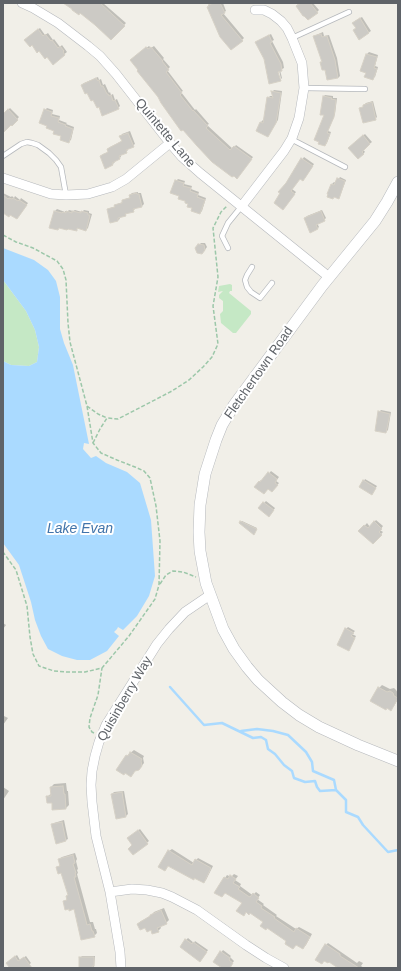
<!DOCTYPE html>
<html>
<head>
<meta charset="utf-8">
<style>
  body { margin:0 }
  #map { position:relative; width:401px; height:971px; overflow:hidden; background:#f1efe8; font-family:Helvetica,sans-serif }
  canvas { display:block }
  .frame { position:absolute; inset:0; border:4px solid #5f6368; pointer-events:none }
</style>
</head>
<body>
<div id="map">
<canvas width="401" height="971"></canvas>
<div class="frame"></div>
</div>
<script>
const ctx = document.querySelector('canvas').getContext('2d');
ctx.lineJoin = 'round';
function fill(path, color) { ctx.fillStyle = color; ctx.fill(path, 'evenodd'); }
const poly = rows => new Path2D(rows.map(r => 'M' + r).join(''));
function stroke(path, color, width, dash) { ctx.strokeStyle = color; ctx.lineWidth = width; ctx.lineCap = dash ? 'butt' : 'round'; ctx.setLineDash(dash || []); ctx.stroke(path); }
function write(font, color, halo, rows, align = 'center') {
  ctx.font = font + ' Helvetica,sans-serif'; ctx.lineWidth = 4; ctx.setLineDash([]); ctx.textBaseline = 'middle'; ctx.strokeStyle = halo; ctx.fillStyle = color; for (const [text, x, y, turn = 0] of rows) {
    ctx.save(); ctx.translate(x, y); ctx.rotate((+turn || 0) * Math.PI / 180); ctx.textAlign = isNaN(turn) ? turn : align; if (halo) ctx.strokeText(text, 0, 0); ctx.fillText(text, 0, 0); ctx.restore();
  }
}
const green = poly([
  [3,280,26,311,35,330,39,347,37,362,29,366,11,365,3,361],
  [230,284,232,285,232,291,230,291,229,293,251,311,251,314,236,333,233,333,221,323,220,314,223,311,223,301,219,298,219,295,223,291,218,292,219,286]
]);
const water = poly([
  [3,248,34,260,48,270,56,281,60,297,60,329,64,343,73,365,76,380,89,444,84,443,83,449,91,458,96,456,106,463,127,472,140,483,151,520,155,576,149,596,137,616,123,630,118,627,117,629,114,632,119,636,107,651,90,660,77,660,62,656,48,649,41,636,35,620,31,602,19,565,3,543,3,361,11,365,29,366,37,362,39,347,35,330,26,311,3,280]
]);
const shadow = poly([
  [64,3,103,3,126,23,111,39,96,25,80,12],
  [213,3,223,3,226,11,223,13,244,38,242,40,210,6],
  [296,3,313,3,319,10,317,12,298,5],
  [362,17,371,31,359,39,355,21],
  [40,28,45,35,48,33,53,40,54,39,60,47,62,45,67,52,53,63,47,56,27,38],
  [323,32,324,36,329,35,337,58,340,76,338,78,325,69,321,63,323,61,314,37,316,35],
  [271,34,274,40,272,41,283,62,284,68,280,70,282,78,281,79,278,66,265,58,256,42],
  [149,46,151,48,154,46,164,58,163,59,170,67,167,70,183,91,181,92,195,110,196,109,209,124,207,125,233,149,236,145,253,157,239,176,163,102,134,58],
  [369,52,378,55,375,66,378,67,375,77,373,78,367,73,361,71,367,54],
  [98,77,99,80,101,79,103,85,105,84,109,93,110,92,111,95,113,94,115,100,117,99,120,106,118,108,99,106,82,85,84,83],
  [274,90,282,91,278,120,269,134,257,131,261,122,263,120,265,121,268,98,270,96,274,96,272,92],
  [325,95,333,96,333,98,337,98,335,114,328,131,331,132,327,143,325,145,321,141,325,114,323,97],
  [373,101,377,117,375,119,360,109,364,106,364,105,366,103],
  [10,108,19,117,12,125,11,124,3,127,3,115],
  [47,108,53,110,52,114,60,116,59,120,67,123,66,124,74,127,71,140,69,141,55,131,45,110],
  [130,131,135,144,127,149,128,150,126,152,120,154,121,157,114,161,115,162,113,164,106,167,101,156,103,154,109,152,108,149,110,147,122,141,121,136,122,134],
  [365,134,372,142,363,149,365,152,358,158,351,146],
  [304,157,314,164,305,178,300,178,292,189,296,192,285,207,286,183],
  [340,177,346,180,340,196,338,198,328,193,332,184,334,182,336,183],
  [178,179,185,181,184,184,192,186,191,189,199,192,198,195,206,198,202,211,200,213,193,208,187,200,180,195,176,181],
  [138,192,138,193,141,193,144,204,142,206,135,208,135,209,133,211,127,213,125,216,119,217,120,219,118,220,108,210,110,208,116,206,117,204,123,202,123,201,125,199,131,197,130,195,132,193],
  [3,193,11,197,12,196,14,198,15,196,20,200,21,198,28,203,19,216,3,212],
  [57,209,65,212,65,211,68,211,69,210,73,211,75,210,82,212,84,210,89,211,89,213,92,214,88,228,86,230,78,228,76,229,55,211],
  [322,210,326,218,324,220,317,223,319,227,317,229,305,218,307,216],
  [201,243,205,243,207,247,204,251,199,245],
  [381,410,391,412,388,430,386,432,379,412],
  [271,471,279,477,276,481,279,483,274,489,259,482,261,480,263,481],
  [365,479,377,486,372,494,364,481],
  [266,501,275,508,271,514,259,508],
  [376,520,383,526,380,530,383,532,373,543,360,531,367,523,370,527],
  [242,521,257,528,254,533,240,523],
  [3,623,6,625,3,629],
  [348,627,355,631,352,634,356,636,349,650,346,629],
  [382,685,390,689,394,688,396,690,398,693,398,699,394,706,391,709,379,688],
  [4,716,8,718,3,725,3,717],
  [134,750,144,756,143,758,144,763,139,769,124,758],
  [66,783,67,791,68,791,69,805,66,808,53,809,53,802,48,796,52,793,51,787,54,784],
  [3,787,9,791,3,800],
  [124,791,128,814,126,816,112,794,114,792],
  [64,820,68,839,66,840,57,843,52,825,54,823],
  [140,829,149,841,133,854,133,845,130,837],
  [172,849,194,863,198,858,213,866,206,880,203,882,195,877,193,879,169,851],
  [75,853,77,859,76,861,78,869,77,870,78,873,77,874,90,922,93,922,95,929,96,929,97,933,94,936,75,908,64,902,67,899,69,895,62,872,58,867,61,864,59,859,62,857],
  [234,874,238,876,235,880,241,884,240,886,251,894,253,895,256,892,260,895,257,899,264,904,263,905,277,915,276,916,296,929,299,927,312,934,306,945,303,948,296,944,288,941,264,922,251,912,246,912,243,915,243,903,225,878,227,875,231,877],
  [164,908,169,920,166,923,160,926,161,928,158,931,138,924,141,921,151,916,154,912],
  [188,938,194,943,195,941,208,950,202,959,186,940],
  [328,943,357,963,359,961,363,963,361,966,364,968,340,968,329,961,325,960,322,963,326,945],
  [223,950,231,956,230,957,234,961,229,968,224,968,214,962],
  [17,955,20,960,26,956,31,963,25,968,11,968,9,961],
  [82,956,95,956,94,968,80,968,80,958]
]);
const stream = poly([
  [170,687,204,725,222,723,253,738,261,737,266,740,268,749,275,754,284,765,292,771,294,778,305,782,315,781,317,787,320,791,336,790,346,800,346,812,358,817,363,825,388,852,398,850],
  [241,731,257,729,273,731,288,735,306,752,312,762,313,771,334,780,336,790]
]);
const building = poly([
  [63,3,100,3,125,26,111,40,95,25,80,13,79,15,72,10,72,9,63,3],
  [214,3,220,3,225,13,221,15,243,41,231,50,220,37,207,7,209,6,208,5,214,3],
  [301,3,310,3,318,13,308,20,304,16,303,16,296,6,301,3],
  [360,18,369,33,359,40,353,30,356,28,352,23,360,18],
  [38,29,43,36,45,34,51,41,52,40,58,48,60,46,64,51,63,52,65,55,53,65,47,57,45,59,39,51,37,53,32,45,30,47,24,40,38,29],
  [321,34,322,37,327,36,335,60,338,78,327,80,325,70,322,70,320,62,322,62,313,36,321,34],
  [269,35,272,42,270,43,281,64,282,71,278,72,281,81,269,84,264,59,255,42,269,35],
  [146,47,148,49,151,47,163,61,162,61,169,70,166,72,182,93,180,95,193,111,193,110,208,126,206,128,230,150,234,146,252,159,237,179,234,176,232,177,212,162,197,146,183,130,181,131,161,103,158,97,137,71,138,70,130,60,146,47],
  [366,54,377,57,374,68,377,69,373,80,364,77,366,73,360,71,366,54],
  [96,78,98,81,99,80,101,86,103,86,107,94,108,94,109,96,111,95,113,101,115,100,119,109,102,116,99,107,97,108,93,100,91,101,87,93,85,94,81,85,96,78],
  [271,91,281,93,276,123,268,137,256,131,260,122,263,123,267,97,273,98,271,91],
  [323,96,332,98,331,99,336,100,334,117,327,133,330,134,325,146,318,144,319,142,314,140,324,115,320,115,323,96],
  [372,102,376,120,363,123,359,108,363,107,363,105,372,102],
  [8,109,18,120,12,126,11,125,3,133,3,114,8,109],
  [44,109,52,112,51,116,59,118,58,122,66,125,65,126,73,129,69,143,60,140,61,136,53,134,54,131,46,128,47,126,39,123,44,109],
  [128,133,134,147,126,150,127,153,119,156,120,159,112,163,113,165,105,169,100,156,108,152,107,149,122,141,119,136,128,133],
  [363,135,370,144,362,152,364,154,358,159,348,148,363,135],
  [301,158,313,166,303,181,300,179,291,191,295,194,283,210,274,203,280,193,278,192,286,183,301,158],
  [337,178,345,181,339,199,334,197,333,199,327,197,328,194,327,194,331,184,334,185,337,178],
  [175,180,184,183,183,186,191,188,190,191,198,194,197,197,205,200,200,214,191,211,192,208,187,207,188,204,185,203,185,201,178,199,179,196,170,193,175,180],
  [136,193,137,194,139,194,142,207,133,209,134,212,125,214,126,216,118,218,118,221,110,223,107,209,115,207,114,205,122,203,122,200,130,198,129,195,136,193],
  [3,195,8,199,9,198,12,199,13,198,18,201,19,200,27,205,17,219,10,215,9,217,3,213,3,195],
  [54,211,62,213,63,212,66,213,66,211,72,213,72,211,81,213,81,211,88,213,88,215,90,215,86,231,77,228,77,231,68,229,67,230,59,228,58,230,49,228,54,211],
  [321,211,325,221,316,225,318,229,310,233,304,218,321,211],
  [198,244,204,245,205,250,202,254,197,253,195,248,198,244],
  [378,411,390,414,386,433,375,431,378,411],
  [268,472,277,479,275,483,278,485,272,492,268,489,264,494,254,487,259,481,260,482,268,472],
  [363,480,376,488,372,495,359,487,363,480],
  [263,502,274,510,269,517,258,508,263,502],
  [240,521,257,529,254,535,239,523,240,521],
  [374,521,382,529,379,532,382,535,373,544,358,531,364,525,368,528,374,521],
  [345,628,354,633,351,636,355,638,349,651,337,645,345,628],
  [378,687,387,692,390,691,393,693,394,696,398,698,391,711,387,708,386,710,370,701,378,687],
  [130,752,142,759,141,761,142,766,139,770,135,771,131,777,125,773,124,775,116,770,126,755,128,756,130,752],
  [63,786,64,794,65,794,66,809,52,810,52,803,47,803,46,796,51,796,50,787,63,786],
  [122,792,126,817,116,819,111,794,122,792],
  [62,822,66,841,56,844,51,824,62,822],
  [138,830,148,844,133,855,128,849,132,845,127,838,138,830],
  [168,850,192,865,195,859,211,868,204,883,194,878,194,880,168,866,165,871,158,867,168,850],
  [73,855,75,863,73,864,76,873,75,873,76,877,74,877,85,917,87,925,90,924,92,931,93,931,95,937,81,940,74,909,69,911,69,909,65,910,63,901,67,900,66,896,68,895,61,873,58,874,56,867,60,866,58,859,73,855],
  [230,875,236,879,233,883,240,887,238,889,248,896,250,897,253,893,259,898,256,902,262,906,261,908,275,917,274,918,294,932,296,928,310,937,303,949,296,945,293,949,285,944,286,941,267,928,266,930,260,926,263,922,250,913,249,915,246,912,244,916,236,911,242,903,225,893,222,897,214,893,224,877,228,879,230,875],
  [161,910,167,924,157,928,159,932,152,934,151,930,147,932,145,928,140,930,137,924,150,916,150,915,161,910],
  [185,939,192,944,193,942,207,952,200,962,180,947,185,939],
  [325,944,340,954,340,956,359,968,338,968,329,962,328,963,324,961,322,964,315,960,325,944],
  [220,951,230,958,229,960,233,963,230,968,222,968,213,962,220,951],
  [15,956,18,961,24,957,32,968,8,968,9,967,6,963,15,956],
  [79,957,94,957,94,966,92,966,93,968,79,968,79,957]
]);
const path = poly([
  [3,235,16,242,33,248,57,261,63,269,66,280,68,323,70,342,87,406,93,443,101,453,117,460,135,467,144,471,150,478,156,506,160,541,159,585,155,599,129,636,102,668,85,672,67,672,54,671,39,666,33,654,30,637,27,606,16,570,3,552],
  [87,406,98,414,107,418],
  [93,443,100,429,107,418,118,419,172,391,189,380,203,367,212,357,218,344,213,306,218,277,213,228,221,212,227,206],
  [160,584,166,575,173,571,183,572,196,577],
  [94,733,92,732,89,727,90,718,98,695,102,668]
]);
const service = poly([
  [292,38,349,12],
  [304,88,365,89],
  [291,139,345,167],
  [3,156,21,144,27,142,32,143,38,145,49,153,56,160,61,167,66,195],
  [228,248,222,236,228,223,241,207],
  [252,267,247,275,245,280,247,287,251,292,260,298,272,283]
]);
const minor = poly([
  [22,3,33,8,58,23,88,46,100,56,116,74,170,143,182,157,200,173,329,277],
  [3,178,51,194,66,195,88,194,112,187,126,179,170,143],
  [241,207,284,151,292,138,299,118,304,88,302,63,292,38,287,28,281,21,272,14,264,10,255,10],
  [110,892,132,889,147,890,162,893,172,897,197,910,246,945,266,958,284,968],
  [121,968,120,952,110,892,96,836,92,802,91,785,92,771,95,756,99,742,106,725,157,644,169,629,185,612,210,595]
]);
const tertiary = poly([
  [398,182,387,202,375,221,322,286,234,405,222,425,216,440,205,474,200,505,199,532,200,551,206,583,223,629,234,649,247,667,258,680,282,702,299,715,319,727,358,745,398,761]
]);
const streetNames = [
  ["Quintette Lane",165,133,50],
  ["Fletchertown Road",259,373,-55],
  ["Quisinberry Way",125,699,-60]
];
const waterNames = [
  ["Lake Evan",80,529]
];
fill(green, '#c5e8c5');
fill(water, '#aadaff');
fill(shadow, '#0003');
stroke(stream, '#aadaff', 2.5);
fill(building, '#cccac5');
stroke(building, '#d6d1c6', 1);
stroke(service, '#b5b8bc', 6);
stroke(minor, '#b5b8bc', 10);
stroke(tertiary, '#b5b8bc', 12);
stroke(path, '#9cc7a9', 1.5, [4, 2]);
stroke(service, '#fff', 4.5);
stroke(minor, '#fff', 9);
stroke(tertiary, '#fff', 11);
write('13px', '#5f6368', '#fff', streetNames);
write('italic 14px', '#4174aa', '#fff', waterNames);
</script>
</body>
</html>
